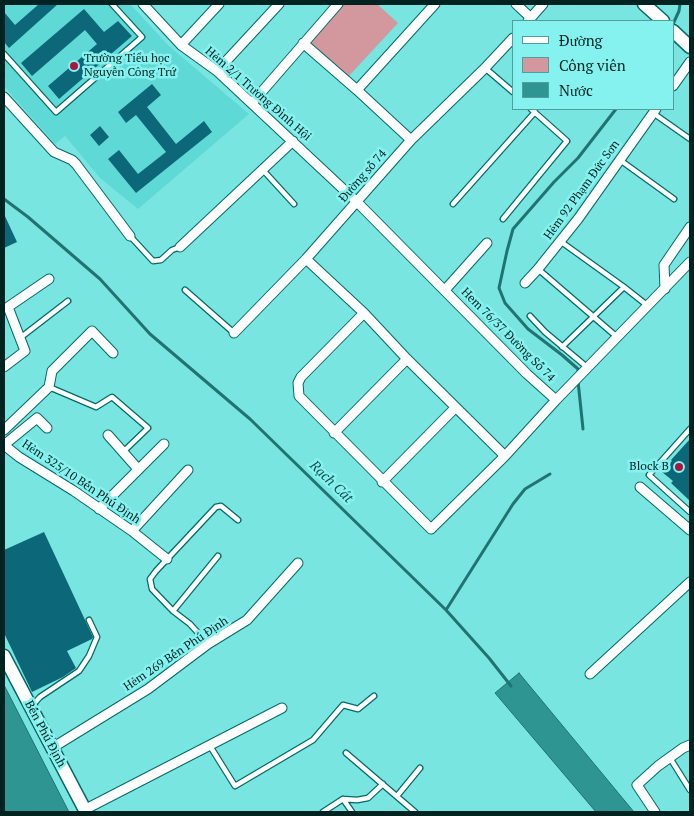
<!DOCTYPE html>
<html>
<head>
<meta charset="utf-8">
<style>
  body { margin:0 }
  #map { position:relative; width:694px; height:816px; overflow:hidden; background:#78e5e1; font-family:"PT Serif",serif }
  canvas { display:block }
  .frame { position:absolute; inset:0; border:5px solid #002322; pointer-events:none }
  .legend { position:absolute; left:512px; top:20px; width:162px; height:90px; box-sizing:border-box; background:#86f2ef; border:1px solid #509f9d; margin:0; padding:6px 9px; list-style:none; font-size:15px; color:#002322 }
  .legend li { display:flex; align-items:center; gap:10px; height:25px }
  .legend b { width:25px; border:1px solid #509f9d }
</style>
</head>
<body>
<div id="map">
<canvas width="694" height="816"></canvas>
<div class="frame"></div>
<ul class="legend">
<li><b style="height:6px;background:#fff"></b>Đường</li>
<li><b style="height:14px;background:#d2989d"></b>Công viên</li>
<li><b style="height:14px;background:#2e9593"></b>Nước</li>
</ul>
</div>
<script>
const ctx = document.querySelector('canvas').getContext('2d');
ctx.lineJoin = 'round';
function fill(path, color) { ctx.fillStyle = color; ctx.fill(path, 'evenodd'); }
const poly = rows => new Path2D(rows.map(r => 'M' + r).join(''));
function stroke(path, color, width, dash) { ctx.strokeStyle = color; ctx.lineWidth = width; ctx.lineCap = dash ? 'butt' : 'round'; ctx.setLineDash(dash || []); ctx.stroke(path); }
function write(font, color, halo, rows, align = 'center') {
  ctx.font = font + ' "PT Serif",serif'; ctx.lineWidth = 5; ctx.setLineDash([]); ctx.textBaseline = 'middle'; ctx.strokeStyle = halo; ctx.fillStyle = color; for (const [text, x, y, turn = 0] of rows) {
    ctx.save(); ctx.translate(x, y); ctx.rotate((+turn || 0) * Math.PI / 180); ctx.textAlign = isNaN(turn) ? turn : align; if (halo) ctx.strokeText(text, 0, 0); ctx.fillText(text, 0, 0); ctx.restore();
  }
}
const built = poly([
  [4,4,130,4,169,46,249,114,138,209,100,178,65,136,55,144,4,86]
]);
const green = poly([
  [344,4,377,4,398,23,348,77,309,41]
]);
const water = poly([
  [519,673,634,812,596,812,495,693,519,673],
  [4,685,69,812,4,812,4,685]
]);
const stream = poly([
  [673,24,679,11,680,4],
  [4,199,28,217,100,279,150,334,250,419,446,610,489,658,511,686],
  [578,375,578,369,562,355,528,329,505,303,499,288,507,251,513,229,554,182,578,158,616,109],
  [578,381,583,429],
  [446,610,513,504,525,489,550,474]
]);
const building = poly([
  [39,4,58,4,9,48,4,42,4,12,15,25],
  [84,9,104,32,118,21,132,36,59,99,48,86,97,44,85,30,32,76,21,63],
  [152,84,161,95,147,107,176,144,204,121,212,132,136,193,108,159,119,150,138,174,166,152,136,115,126,123,118,112],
  [100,126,109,137,99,146,90,135],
  [4,214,17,242,4,248],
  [690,439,690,501,671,483,673,481,662,472,672,461,671,460],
  [44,532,93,637,92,639,67,651,76,668,63,677,32,692,4,633,4,550]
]);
const lane = poly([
  [4,54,56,112,142,37,112,4],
  [485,68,513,92],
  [653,113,690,139],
  [620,160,674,199],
  [262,169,294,204],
  [453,204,535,112],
  [503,219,567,141,531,109],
  [130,236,153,261,161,260,172,250,180,247],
  [560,241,624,287,562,347],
  [538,269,617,337],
  [624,287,648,306],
  [185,290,234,333],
  [530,316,545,332,588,368],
  [20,338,68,301],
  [49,387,96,407,112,397,148,428,123,452],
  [690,429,649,475,690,512],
  [173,611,218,556],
  [208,644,190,624,173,611,152,589,150,579,156,571,216,507,221,506,238,520],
  [32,706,40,697,79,671,89,656,97,637,89,620],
  [210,746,235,786,313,740,343,705,358,709,374,696],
  [346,753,415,812],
  [670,758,690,790],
  [397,796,420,768],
  [343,799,357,800,368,798,383,784],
  [323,812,343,799,352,812]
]);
const street = poly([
  [143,4,181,45,217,71,357,202,527,374,556,400,505,456,431,529,299,396,298,383,301,377,364,313],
  [516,4,531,18],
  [528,21,543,4],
  [303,43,357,90,411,140],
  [181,45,219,4],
  [217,71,279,4],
  [673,86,690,62],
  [357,90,435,4],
  [4,97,54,152,72,160,76,164,130,236],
  [252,103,338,4],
  [180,247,293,141],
  [306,259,364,313,407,359,505,456],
  [525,283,538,269,578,219,656,109],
  [665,289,664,265,690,227],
  [445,290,487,243],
  [234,333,306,259,411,140,485,68,513,38],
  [4,367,25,351,8,307,49,279],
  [556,400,690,262],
  [4,430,49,387,52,371,92,331,113,353],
  [334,433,407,359],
  [108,435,138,469],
  [4,445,19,457,74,491,132,531,167,559],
  [4,445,37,418,47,428],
  [382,482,455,408],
  [640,487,690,530],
  [99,509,164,444],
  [132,531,188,470],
  [590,674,690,582],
  [52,748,148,689,208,644,247,620,298,563],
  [84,810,282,708],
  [655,812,637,785,658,766,683,748,690,745]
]);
const secondary = poly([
  [644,4,663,21],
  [673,31,690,47],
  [4,656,86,812]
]);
const markers = [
  [74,66,5,"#aa143f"],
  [679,467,5,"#aa143f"]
];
const poiNames = [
  ["Trường Tiểu học",84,59],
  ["Nguyễn Công Trứ",84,73],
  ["Block B",669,467,"right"]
];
const streetNames = [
  ["Hẻm 2/1 Trương Đình Hội",258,94,41],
  ["Đường số 74",363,176,-49],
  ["Hẻm 92 Phạm Đức Sơn",582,190,-54],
  ["Hem 76/37 Đường Số 74",508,335,45],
  ["Hẻm 325/10 Bến Phú Định",81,482,34],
  ["Hẻm 269 Bến Phú Định",176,654,-34],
  ["Bến Phú Định",45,734,62]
];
const waterNames = [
  ["Rạch Cát",331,482,44]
];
fill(built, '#5fd9d6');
fill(green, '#d2989d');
fill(water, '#2e9593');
stroke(water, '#207371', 1);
stroke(stream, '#207371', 3);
fill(building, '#0c6878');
stroke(lane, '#036a68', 7);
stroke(street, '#036a68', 11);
stroke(secondary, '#036a68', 15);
stroke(lane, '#fff', 4.5);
stroke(street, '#fff', 9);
stroke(secondary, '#fff', 12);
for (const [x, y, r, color] of markers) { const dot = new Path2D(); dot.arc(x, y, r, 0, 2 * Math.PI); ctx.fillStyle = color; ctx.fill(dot); stroke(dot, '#86f2ef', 2); }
write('12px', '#002322', '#86f2ef', poiNames, 'left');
write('12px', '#002322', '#86f2ef', streetNames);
write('italic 14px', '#18514f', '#86f2ef', waterNames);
</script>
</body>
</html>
